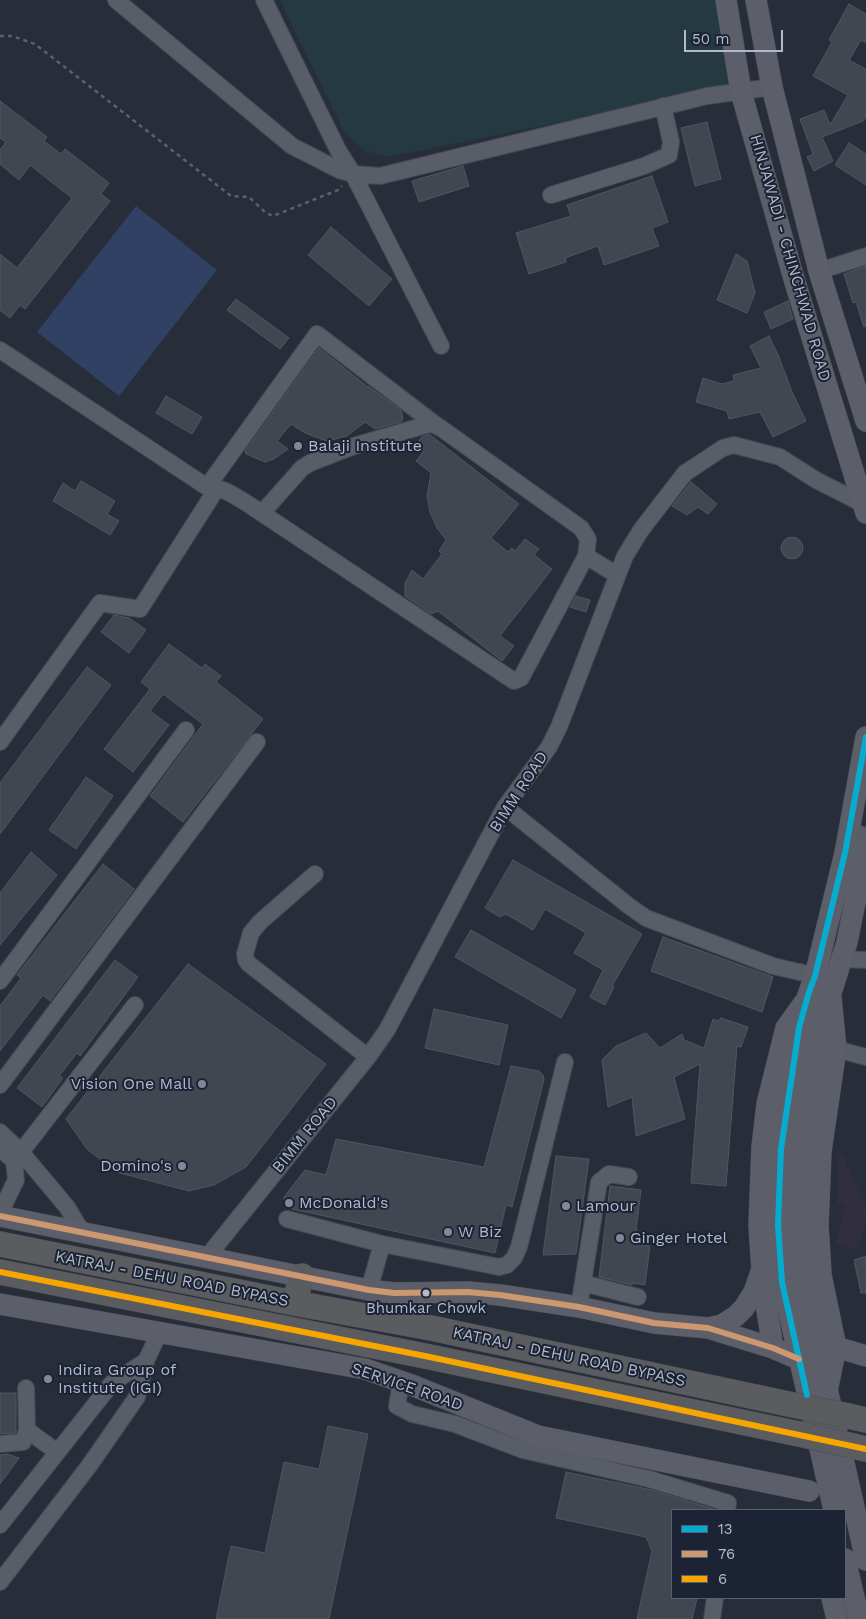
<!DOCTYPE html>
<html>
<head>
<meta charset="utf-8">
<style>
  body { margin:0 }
  #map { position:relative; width:866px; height:1619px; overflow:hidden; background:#282e39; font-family:"Work Sans",sans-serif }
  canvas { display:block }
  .legend { position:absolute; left:671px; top:1509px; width:175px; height:90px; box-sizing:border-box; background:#1b2335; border:1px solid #575f71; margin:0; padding:6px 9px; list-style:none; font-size:15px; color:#b2b9cb }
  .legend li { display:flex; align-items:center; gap:10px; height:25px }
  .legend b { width:25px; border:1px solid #575f71 }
  .scale { position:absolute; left:684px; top:30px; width:99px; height:22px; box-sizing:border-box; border:2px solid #b2b9cb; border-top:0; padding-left:6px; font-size:15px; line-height:18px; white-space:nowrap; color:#b2b9cb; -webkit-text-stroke:4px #1b2335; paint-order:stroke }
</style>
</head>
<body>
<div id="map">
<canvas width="866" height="1619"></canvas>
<ul class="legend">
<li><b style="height:6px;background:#06acd0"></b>13</li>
<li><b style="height:6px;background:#cd976f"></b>76</li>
<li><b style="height:6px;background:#f7a600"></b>6</li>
</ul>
<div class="scale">50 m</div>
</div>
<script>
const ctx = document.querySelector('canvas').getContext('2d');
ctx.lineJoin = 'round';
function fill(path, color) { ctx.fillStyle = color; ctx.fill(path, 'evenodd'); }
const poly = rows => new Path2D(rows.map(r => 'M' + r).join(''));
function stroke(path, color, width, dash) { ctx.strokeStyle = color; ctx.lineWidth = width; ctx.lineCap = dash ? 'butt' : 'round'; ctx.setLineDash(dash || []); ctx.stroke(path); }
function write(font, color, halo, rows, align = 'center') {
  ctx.font = font + ' "Work Sans",sans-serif'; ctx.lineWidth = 4; ctx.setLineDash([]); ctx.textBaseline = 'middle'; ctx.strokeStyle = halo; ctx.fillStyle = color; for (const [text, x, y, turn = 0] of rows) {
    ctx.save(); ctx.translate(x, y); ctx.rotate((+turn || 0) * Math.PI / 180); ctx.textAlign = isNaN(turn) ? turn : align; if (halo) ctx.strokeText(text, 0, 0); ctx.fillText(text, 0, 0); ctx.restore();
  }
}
const medical = poly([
  [842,1154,864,1203,866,1204,866,1217,858,1249,836,1243,846,1204,837,1203,837,1155]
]);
const green = poly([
  [280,0,721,0,734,87,388,157,365,151,345,134]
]);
const water = poly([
  [136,206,217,270,119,396,37,332]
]);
const building = poly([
  [849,4,866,14,866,43,861,40,849,60,866,69,866,117,863,121,822,137,833,161,814,171,807,157,813,154,800,119,824,110,830,125,848,95,813,76,832,42,829,40,849,4],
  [0,101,47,137,44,141,61,154,65,149,109,183,101,194,110,201,25,309,20,305,10,318,0,310,0,254,17,268,72,198,30,165,19,180,0,164,0,150,6,142,0,138,0,101],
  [707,122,721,179,695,186,681,128,707,122],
  [849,143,866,154,866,185,835,165,849,143],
  [463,166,469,186,419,202,412,181,463,166],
  [652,176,668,222,652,228,659,246,604,265,598,246,565,258,566,262,529,274,516,233,571,216,567,205,652,176],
  [331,227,392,279,369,306,308,255,331,227],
  [736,254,747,261,755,293,747,313,717,300,736,254],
  [866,266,866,326,864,327,856,302,853,303,844,274,866,266],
  [236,299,289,338,280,349,227,310,236,299],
  [788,301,793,319,771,329,764,312,788,301],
  [769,336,779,357,792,392,806,421,773,437,760,412,729,419,727,411,696,402,703,378,722,384,734,381,733,375,761,368,750,346,769,336],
  [319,348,368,387,368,386,401,410,403,419,401,422,375,429,365,422,347,436,327,441,305,433,291,424,277,441,288,449,274,459,265,462,246,454,245,451,319,348],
  [166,396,202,417,192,434,156,413,166,396],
  [429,434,519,504,491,538,508,552,512,548,515,551,525,539,539,549,534,555,552,569,500,636,514,646,502,661,438,611,431,614,405,596,405,583,412,570,423,579,442,554,439,551,446,540,437,528,430,512,427,496,431,473,416,461,423,452,415,445,422,437,429,434],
  [81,481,115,501,107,514,119,521,110,535,53,501,63,483,75,491,81,481],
  [691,482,717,504,708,514,698,507,687,515,672,506,691,482],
  '781 548a11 11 0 1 1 22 0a11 11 0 1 1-22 0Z',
  [576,596,590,600,586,612,570,607,576,596],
  [114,615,129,618,146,630,129,653,101,632,114,615],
  [169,644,202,668,205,664,221,676,216,682,263,719,183,822,150,796,203,724,163,694,150,711,169,725,133,772,104,749,150,689,141,682,169,644],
  [87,667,111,685,0,834,0,783,87,667],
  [86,777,113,796,76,849,49,830,86,777],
  [31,852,57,875,0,945,0,893,31,852],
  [513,860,642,934,612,986,614,987,605,1005,590,997,603,970,574,953,586,933,545,909,533,930,506,914,500,917,485,908,513,860],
  [103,864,134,889,50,1001,43,995,0,1051,0,1006,21,978,17,975,103,864],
  [471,930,576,990,561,1018,455,957,471,930],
  [663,937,773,977,762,1012,651,971,663,937],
  [115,960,138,977,80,1056,77,1053,59,1076,63,1078,42,1107,17,1088,115,960],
  [188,964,326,1064,246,1167,214,1185,189,1191,116,1172,87,1149,66,1119,188,964],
  [434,1009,508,1025,499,1065,425,1048,434,1009],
  [721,1018,748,1027,741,1047,737,1046,726,1186,691,1183,700,1064,674,1077,685,1119,636,1136,632,1097,608,1107,602,1060,616,1046,646,1033,660,1048,682,1034,684,1040,704,1048,713,1019,718,1021,721,1018],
  [511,1066,539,1071,543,1075,544,1079,512,1207,506,1205,495,1253,292,1209,284,1201,284,1197,305,1170,326,1175,336,1139,484,1167,511,1066],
  [556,1156,589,1159,576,1254,543,1255,556,1156],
  [610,1186,641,1190,636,1231,638,1231,636,1244,650,1246,645,1285,632,1283,632,1285,599,1277,610,1186],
  [866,1256,866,1293,861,1293,854,1260,866,1256],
  [0,1393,16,1393,16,1433,0,1434,0,1393],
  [328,1426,368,1434,329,1619,216,1619,231,1546,265,1553,284,1462,319,1469,328,1426],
  [7,1454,19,1458,0,1484,0,1455,7,1454],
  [566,1472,652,1490,717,1510,672,1510,672,1598,697,1598,692,1619,637,1619,652,1551,646,1537,556,1518,566,1472]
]);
const path = poly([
  [0,36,12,36,35,44,231,196,249,197,266,213,273,216,338,190,342,186]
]);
const minor = poly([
  [116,0,292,146,339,170,353,174,380,176,707,96,772,87],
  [264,0,338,150,353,174,441,346],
  [551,195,644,166,669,155,671,142,663,106],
  [819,271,866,256],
  [0,350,207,487,217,488],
  [207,487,317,334,440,428],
  [586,556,617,575],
  [0,742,100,603,140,609,217,488,228,492,245,502,514,681,521,678,586,556,588,539,581,528,438,426,429,424,354,446,310,463,302,468,262,513],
  [505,807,629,906,646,918,773,966,825,978],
  [849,831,866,836],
  [315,874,260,922,251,933,245,954,246,960,249,964,368,1057],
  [841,959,866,960],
  [0,981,186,730],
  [836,1049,866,1057],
  [0,1085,257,742],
  [0,1132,20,1151,67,1207,82,1232],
  [0,1148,14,1161,16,1180,0,1213],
  [14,1161,135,1005],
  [287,1219,382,1244,499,1267,507,1265,514,1258,519,1247,565,1062],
  [207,1257,368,1057,387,1030,505,807,549,747,559,727,625,556,641,530,685,473,723,448,734,445,780,457,816,480,863,504],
  [583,1283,638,1297],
  [369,1290,382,1244],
  [579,1307,599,1182,609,1174,629,1177],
  [401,1382,397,1406,412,1414,455,1424,523,1450,649,1479,728,1503,727,1510],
  [26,1388,27,1430,57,1452],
  [0,1444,23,1442,27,1430],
  [0,1525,112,1383,146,1361],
  [0,1582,89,1466,137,1397,146,1361,159,1333],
  [712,1619,715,1598]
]);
const major = poly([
  [726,0,741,92,794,279,866,513],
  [756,0,772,87,819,271,866,421],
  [866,847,847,942,819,1031,801,1150,798,1225,802,1279,866,1560],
  [0,1216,369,1290,394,1293,468,1292,500,1295,579,1307,654,1323,708,1328,773,1348,799,1359],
  [0,1304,365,1369,414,1386,538,1436,809,1491],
  [708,1328,722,1325,736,1316,744,1308,754,1292,761,1272],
  [836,1347,866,1356],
  [773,1348,763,1285,759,1225,762,1147,767,1104,786,1028,807,999,811,997,831,997,836,1049,821,1151,818,1225,821,1275,836,1347,827,1391],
  [834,1510,782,1282,779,1250,779,1197,781,1149,799,1028,808,995,815,976,845,853,866,737],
  [845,1559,859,1619],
  [832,1598,837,1619]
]);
const highway = poly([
  [0,1244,294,1303,431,1328,793,1405],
  [0,1272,425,1356,799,1434],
  [294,1303,302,1276],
  [844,1415,866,1420],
  [849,1445,866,1449]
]);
const highwayBridge = poly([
  [793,1405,844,1415],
  [799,1434,849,1445]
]);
const bus1 = poly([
  [807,1395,782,1282,778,1225,781,1149,799,1028,808,995,815,976,845,853,866,737]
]);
const bus2 = poly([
  [0,1216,369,1290,394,1293,468,1292,500,1295,579,1307,654,1323,708,1328,773,1348,799,1359]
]);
const bus3 = poly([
  [0,1272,425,1356,866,1449]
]);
const markers = [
  [298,446,5,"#828898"],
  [202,1084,5,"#828898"],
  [182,1166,5,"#828898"],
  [289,1203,5,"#828898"],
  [566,1206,5,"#828898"],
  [448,1232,5,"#828898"],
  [620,1238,5,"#828898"],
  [426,1293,4.5,"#b2b9cb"],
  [48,1379,5,"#828898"]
];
const busNames = [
  ["Bhumkar Chowk",426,1309]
];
const streetNames = [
  ["HINJAWADI - CHINCHWAD ROAD",790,258,74],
  ["BIMM ROAD",519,792,-57],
  ["BIMM ROAD",305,1135,-51],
  ["KATRAJ - DEHU ROAD BYPASS",172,1279,11],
  ["KATRAJ - DEHU ROAD BYPASS",569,1357,12],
  ["SERVICE ROAD",407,1387,19]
];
const poiNames = [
  ["Balaji Institute",308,446],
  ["Vision One Mall",192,1084,"right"],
  ["Domino's",172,1166,"right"],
  ["McDonald's",299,1203],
  ["Lamour",576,1206],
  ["W Biz",458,1232],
  ["Ginger Hotel",630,1238],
  ["Indira Group of",58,1370],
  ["Institute (IGI)",58,1388]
];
fill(medical, '#312e3f');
fill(green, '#243940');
fill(water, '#304163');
fill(building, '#414650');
stroke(building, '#505661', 1);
stroke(minor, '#454952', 18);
stroke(major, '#464b56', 22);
stroke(highway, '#454a55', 26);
stroke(path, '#5c616a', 2.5, [4, 4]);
stroke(minor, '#595d67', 16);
stroke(major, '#5c5f69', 21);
stroke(highway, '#5a5c60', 25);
stroke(highwayBridge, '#454a55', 26, []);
stroke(highwayBridge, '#5a5c60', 25);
stroke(bus1, '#06acd0', 6);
stroke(bus2, '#cd976f', 6);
stroke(bus3, '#f7a600', 6);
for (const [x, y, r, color] of markers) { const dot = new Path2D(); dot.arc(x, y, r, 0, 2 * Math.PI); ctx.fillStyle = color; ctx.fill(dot); stroke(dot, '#1b2335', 2); }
write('15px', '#b2b9cb', '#1b2335', busNames);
write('16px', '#b2b9cb', '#1b2335', streetNames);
write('16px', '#b2b9cb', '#1b2335', poiNames, 'left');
</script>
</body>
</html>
